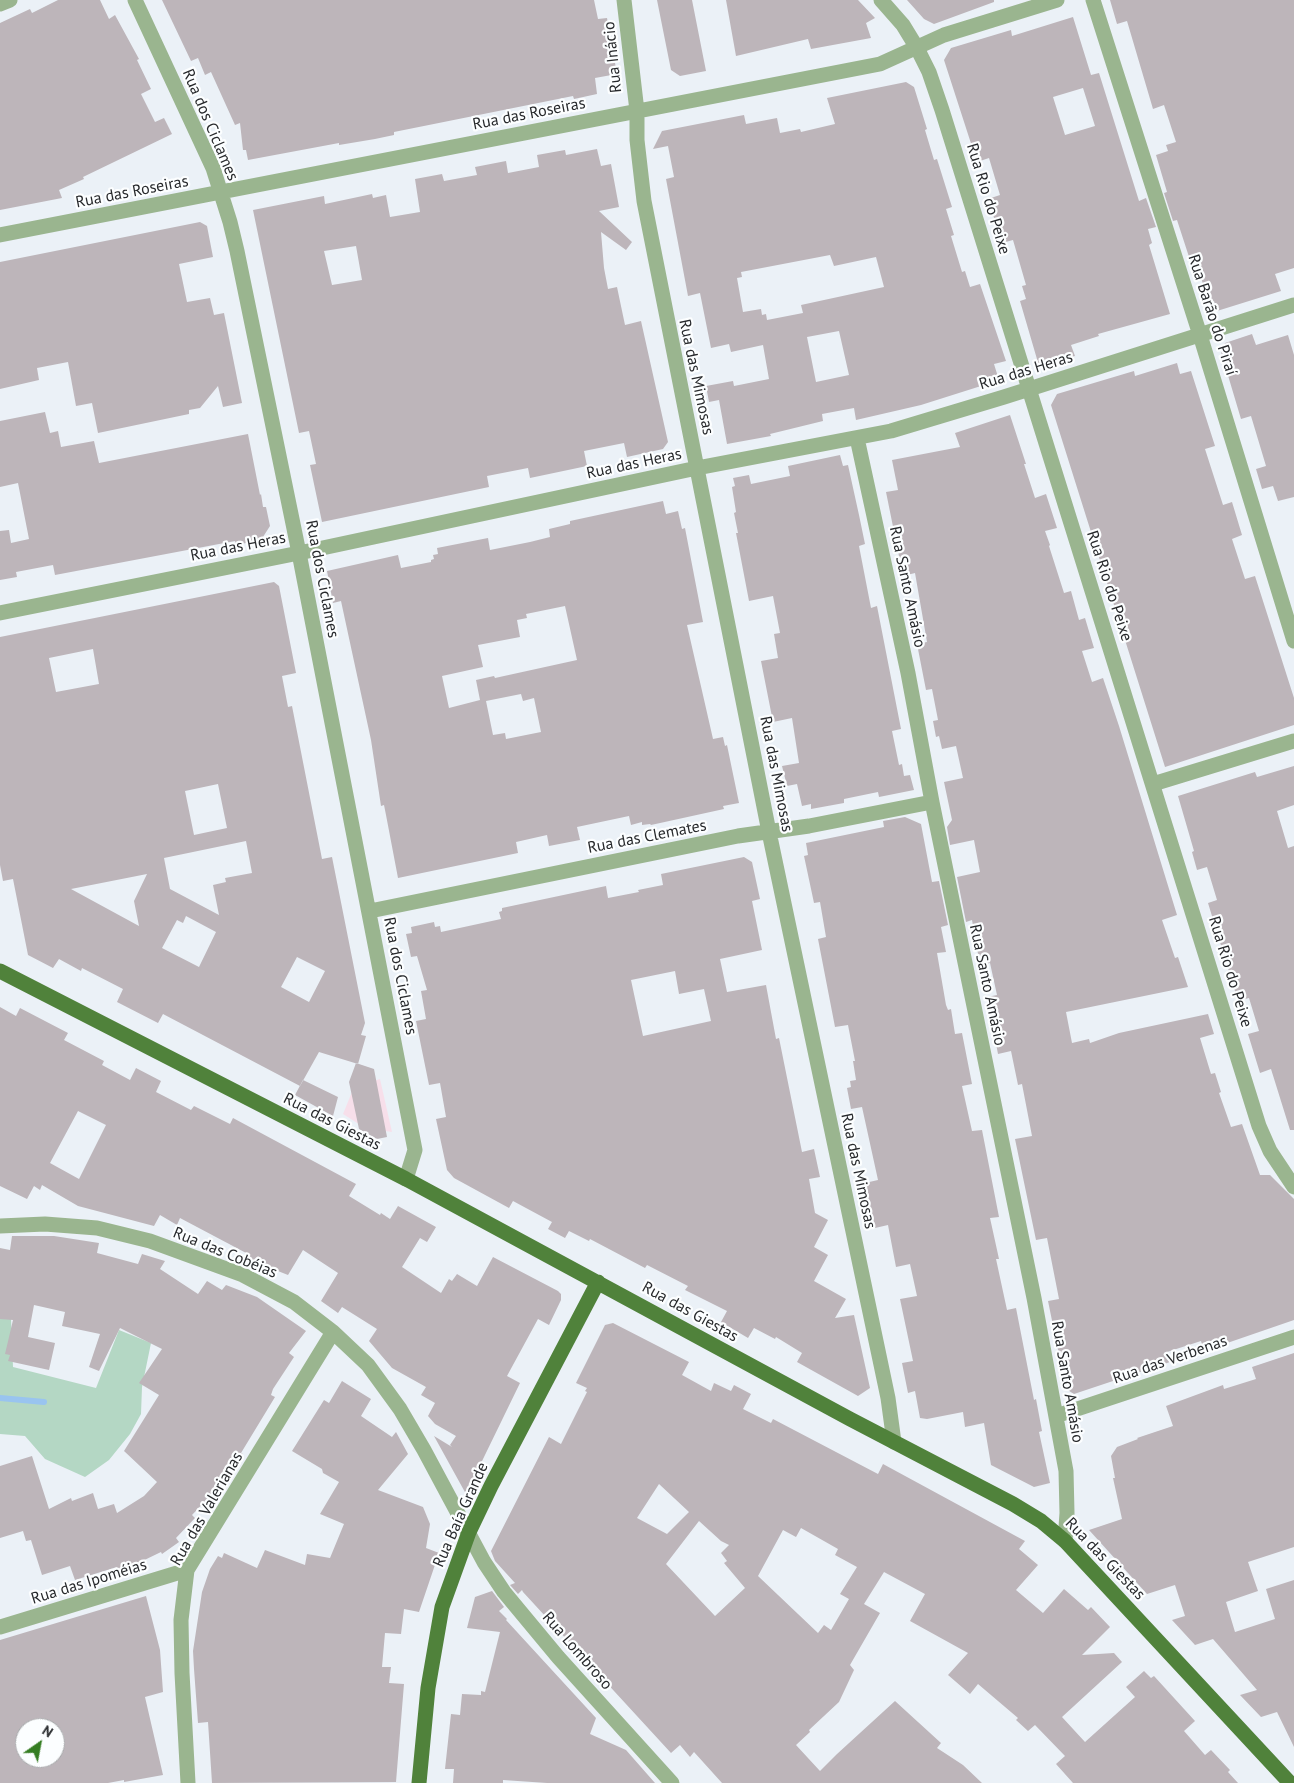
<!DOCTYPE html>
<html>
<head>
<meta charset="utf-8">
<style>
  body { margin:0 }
  #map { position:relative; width:1294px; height:1783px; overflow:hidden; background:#ebf1f7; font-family:"PT Sans",sans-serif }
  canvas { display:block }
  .north { position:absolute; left:15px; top:1718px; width:50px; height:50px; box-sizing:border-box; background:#fcfeff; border:1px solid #a7a9ab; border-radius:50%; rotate:33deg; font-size:14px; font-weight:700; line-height:20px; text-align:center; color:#27292c }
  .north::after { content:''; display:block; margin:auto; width:18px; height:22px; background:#357d22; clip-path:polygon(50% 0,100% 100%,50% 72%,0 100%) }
</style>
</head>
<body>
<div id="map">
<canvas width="1294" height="1783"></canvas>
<div class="north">N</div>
</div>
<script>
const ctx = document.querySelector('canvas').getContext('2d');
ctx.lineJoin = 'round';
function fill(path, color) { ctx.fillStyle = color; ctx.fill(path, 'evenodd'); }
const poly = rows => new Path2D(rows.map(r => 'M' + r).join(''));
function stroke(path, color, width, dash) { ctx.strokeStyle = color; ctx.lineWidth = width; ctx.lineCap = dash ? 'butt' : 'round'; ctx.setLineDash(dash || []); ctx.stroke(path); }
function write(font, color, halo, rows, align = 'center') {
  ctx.font = font + ' "PT Sans",sans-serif'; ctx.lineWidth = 4.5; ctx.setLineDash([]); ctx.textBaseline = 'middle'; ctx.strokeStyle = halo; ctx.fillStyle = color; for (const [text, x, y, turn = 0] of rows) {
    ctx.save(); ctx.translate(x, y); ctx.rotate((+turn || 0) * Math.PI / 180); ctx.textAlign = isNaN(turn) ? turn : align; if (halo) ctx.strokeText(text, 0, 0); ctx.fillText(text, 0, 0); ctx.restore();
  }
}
const commercial = poly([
  [380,1079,392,1132,365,1128,343,1114,354,1087]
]);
const green = poly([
  [0,1314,11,1319,13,1367,96,1388,119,1330,151,1343,142,1387,141,1414,130,1434,109,1460,85,1477,45,1459,25,1436,0,1434]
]);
const stream = poly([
  [0,1398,44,1402]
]);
const building = poly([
  [58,0,100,0,109,19,115,15,139,59,137,60,151,89,141,94,155,122,164,118,172,134,83,177,84,179,59,190,62,198,0,210,0,23,30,9,32,13],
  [162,0,594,0,598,19,607,18,617,74,595,78,597,94,574,99,573,96,394,132,394,135,375,139,339,145,339,143,248,160,246,150,243,150,240,123,235,125,211,72,205,75,198,58,191,61],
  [657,0,692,0,706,71,680,76,671,70],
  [726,0,858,0,875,18,866,23,871,38,811,49,808,39,736,56],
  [907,0,994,0,994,2,934,24,924,19],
  [1110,0,1294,0,1294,268,1275,274,1281,291,1217,311,1214,301,1209,303,1196,262,1191,263,1177,220,1173,221,1164,193,1167,192,1156,155,1168,151,1166,145,1176,142,1164,105,1153,109,1127,21,1117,24],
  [1073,17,1091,75,1099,73,1139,201,1146,198,1156,227,1148,229,1152,243,1149,245,1170,314,1098,334,1099,336,1071,345,1075,356,1039,366,1020,301,1026,299,1022,286,1026,285,1013,240,1002,243,988,199,1000,195,989,158,977,162,944,60,951,48,1011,30,1012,36],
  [1083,88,1095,126,1065,135,1053,97],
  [906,82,914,87,927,129,925,130,934,160,937,159,952,207,946,209,954,235,951,236,962,272,965,271,970,287,980,284,1006,361,994,364,998,377,979,382,981,386,921,405,856,420,854,408,822,414,823,421,770,434,771,436,727,444,719,400,709,402,706,386,733,381,734,386,769,379,763,345,731,352,729,344,711,348,700,293,688,296,666,179,674,177,668,146,653,149,662,131,744,115,746,124,777,118,780,133,800,129,801,132,835,124,827,98],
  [830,255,834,266,876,257,884,287,801,305,803,313,767,320,766,314,762,315,761,309,743,312,737,278,742,277,741,272],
  [839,331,849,375,816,382,807,337],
  [597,149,601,166,611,164,619,207,599,211,632,242,626,250,601,232,604,268,608,289,617,287,625,325,641,321,668,442,663,449,627,457,624,443,584,451,587,466,530,478,528,468,487,476,489,487,322,522,310,465,316,464,309,431,299,433,253,210,324,196,325,204,372,194,373,198,386,195,390,217,420,212,415,179,442,174,444,181,477,175,475,167,506,161,508,173,539,167,537,155,565,150,566,155],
  [356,246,362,280,332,285,324,251],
  [200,222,207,226,213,257,179,264,187,302,210,298,214,315,224,313,242,403,223,407,218,386,200,408,189,410,189,414,98,433,92,403,76,406,68,362,37,368,39,380,0,389,0,262],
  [1252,334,1256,345,1288,335,1294,355,1294,497,1278,501,1273,486,1262,489,1256,469,1266,466,1251,416,1241,419,1221,352,1225,343],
  [1177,363,1180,374,1191,371,1215,446,1205,449,1223,505,1232,502,1242,535,1232,539,1245,579,1255,576,1294,698,1294,725,1165,767,1051,405,1057,394,1134,371,1135,376],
  [45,412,50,433,58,431,61,447,94,441,99,463,248,434,260,495,261,494,263,507,266,507,270,526,261,540,236,545,235,541,55,575,53,565,16,572,17,577,0,580,0,531,9,530,11,543,29,539,18,483,0,487,0,421],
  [1010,415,1026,464,1024,464,1035,498,1046,494,1057,528,1045,531,1050,545,1049,546,1064,593,1071,591,1079,620,1085,618,1094,648,1082,651,1092,682,1103,678,1119,726,1177,915,1162,920,1175,958,1178,957,1188,987,1066,1012,1072,1043,1089,1039,1090,1043,1119,1033,1208,1014,1214,1034,1200,1038,1211,1074,1215,1073,1221,1092,1219,1093,1231,1127,1242,1124,1260,1175,1270,1175,1294,1199,1294,1320,1204,1351,1201,1341,1167,1352,1170,1362,1074,1394,1066,1389,1048,1301,1059,1299,1047,1238,1036,1240,1015,1139,1032,1136,1022,1084,1018,1085,1011,1051,998,1054,987,997,997,995,990,963,980,965,972,920,966,922,957,877,980,872,974,840,950,845,947,827,952,820,944,782,963,778,956,746,942,749,939,736,936,737,933,721,938,720,932,689,926,690,917,644,927,642,915,573,903,576,886,492,898,490,892,460,960,447,955,433],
  [840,455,843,466,848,465,859,515,865,544,859,546,871,608,877,606,901,729,892,731,899,765,902,764,904,776,910,775,914,790,879,797,878,792,844,799,844,803,811,809,811,804,802,806,797,784,787,786,782,766,799,763,792,718,773,722,761,661,778,658,774,634,780,633,773,596,749,601,736,533,738,533,734,513,736,512,732,487,735,486,733,478,749,475,751,484,790,476,788,466],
  [663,501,666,514,678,511,682,529,685,528,703,622,687,625,713,739,723,737,725,746,727,745,739,803,723,806,724,809,651,825,650,824,642,825,642,822,631,825,629,816,577,827,580,840,549,846,547,835,516,842,518,853,398,878,386,815,384,805,381,806,371,740,341,601,333,603,327,571,398,555,401,568,431,562,431,560,434,559,433,555,438,554,437,548,488,538,490,550,530,542,550,537,549,529,570,524,570,521],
  [565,606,577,660,495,678,494,676,476,680,480,700,449,708,442,676,483,667,478,645,520,637,517,620,527,618,526,614],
  [521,694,523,701,534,698,541,732,506,739,505,733,493,735,486,701],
  [274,582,279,586,296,673,282,676,288,707,292,706,322,859,332,857,365,1023,361,1035,366,1036,358,1064,319,1052,300,1086,163,1014,158,1023,117,1002,123,989,82,968,81,971,59,959,53,968,28,955,13,879,3,881,0,865,0,637],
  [93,649,99,684,56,692,49,658],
  [218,784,227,828,194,835,185,791],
  [246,841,252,873,225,878,226,882,213,885,219,915,170,889,164,858],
  [147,874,134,901,139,926,71,889],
  [186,916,216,932,199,967,162,948,177,920,183,923],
  [297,957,325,971,309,1002,281,987],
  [1294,766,1294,805,1277,811,1288,848,1294,846,1294,1130,1290,1130,1271,1069,1260,1073,1248,1034,1259,1031,1249,998,1238,1001,1208,903,1217,900,1207,867,1197,870,1192,852,1194,851,1178,796,1255,772,1257,777],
  [905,817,921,824,932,882,939,881,948,925,941,927,946,952,937,953,946,1005,948,1010,951,1009,955,1034,962,1033,972,1084,962,1086,972,1131,982,1130,999,1217,990,1218,999,1259,996,1259,1007,1310,1016,1308,1034,1400,1036,1399,1042,1431,1039,1432,1050,1483,1034,1487,991,1465,984,1423,965,1427,963,1412,927,1419,920,1418,915,1391,908,1393,902,1363,913,1361,900,1299,917,1296,910,1264,896,1267,888,1225,875,1228,865,1183,878,1180,862,1107,851,1109,847,1088,851,1087,850,1081,856,1080,853,1061,855,1061,848,1025,835,1027,818,939,826,937,820,902,814,903,804,856,808,855,806,843,884,827,883,821],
  [744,857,752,862,760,899,752,901,762,950,720,959,727,992,766,985,776,1039,779,1038,802,1152,814,1149,820,1177,809,1179,815,1213,828,1220,814,1247,828,1255,814,1281,846,1299,835,1318,854,1315,870,1388,858,1396,797,1362,802,1353,776,1337,775,1339,754,1328,748,1338,721,1322,727,1311,685,1290,688,1286,647,1265,645,1268,590,1239,589,1241,569,1231,565,1238,548,1229,552,1222,513,1201,509,1208,454,1178,447,1170,436,1119,446,1117,440,1083,429,1085,416,1021,426,1019,421,991,427,990,417,956,411,957,406,934,412,933,411,927,434,922,435,927,440,926,441,932,501,919,499,912,502,911,502,908,606,886,608,898,639,892,638,890,663,885,661,874],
  [675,971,679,994,704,989,711,1021,643,1036,631,980],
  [0,1007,16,1016,20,1008,68,1033,64,1040,104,1061,102,1065,130,1080,136,1068,161,1081,156,1092,191,1110,194,1106,230,1124,233,1118,356,1184,349,1196,380,1215,381,1213,390,1219,398,1206,436,1227,427,1242,420,1238,402,1267,441,1293,449,1279,452,1281,457,1274,477,1286,493,1257,558,1291,561,1294,561,1300,549,1325,538,1319,507,1376,520,1383,466,1494,434,1436,452,1447,450,1445,456,1436,435,1424,428,1416,435,1403,421,1395,426,1387,392,1368,369,1341,377,1329,342,1307,338,1313,321,1301,338,1273,303,1250,288,1275,245,1258,248,1254,180,1218,177,1225,160,1215,154,1226,78,1206,42,1185,40,1190,34,1186,27,1199,0,1186],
  [78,1111,106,1125,79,1179,50,1163],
  [356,1063,374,1069,387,1137,377,1139,359,1129,349,1082],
  [303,1080,338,1097,333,1116,295,1095],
  [12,1236,54,1236,99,1243,97,1253,138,1264,142,1254,155,1258,165,1261,160,1269,198,1294,207,1281,222,1290,226,1285,257,1297,306,1331,289,1353,294,1357,273,1389,271,1395,275,1397,241,1453,243,1454,216,1497,212,1494,192,1515,195,1518,176,1538,179,1542,162,1554,161,1552,130,1567,118,1571,117,1567,75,1580,70,1566,42,1575,31,1540,26,1541,23,1531,0,1538,0,1466,32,1456,49,1509,71,1498,72,1501,93,1493,98,1509,114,1504,117,1513,144,1496,157,1482,124,1451,159,1395,139,1383,162,1349,120,1328,99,1371,89,1367,100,1334,62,1326,65,1312,34,1305,28,1337,55,1343,49,1370,8,1361,10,1355,5,1354,13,1320,0,1319,0,1248,10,1250],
  [613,1323,689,1362,682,1375,711,1391,714,1383,731,1391,734,1385,751,1394,743,1409,771,1423,773,1419,878,1474,883,1464,1025,1541,1019,1549,1038,1565,1016,1590,1043,1613,1064,1589,1088,1610,1091,1607,1110,1627,1082,1655,1114,1653,1122,1662,1062,1717,1085,1742,1135,1697,1126,1687,1144,1671,1151,1678,1154,1676,1195,1721,1184,1731,1205,1755,1211,1750,1230,1770,1228,1772,1238,1783,1073,1783,1056,1764,1065,1756,1035,1725,1028,1731,1016,1720,1018,1718,978,1684,970,1694,948,1675,968,1653,910,1621,925,1594,884,1572,864,1604,880,1613,850,1665,854,1670,839,1702,809,1730,810,1732,796,1745,820,1771,837,1754,895,1701,941,1743,937,1748,963,1765,982,1783,722,1783,694,1752,690,1757,680,1745,671,1753,523,1592,522,1590,518,1594,510,1585,515,1583,495,1561,491,1551,549,1437,561,1444,587,1392,585,1391,587,1388,576,1383,605,1325],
  [659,1484,689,1512,667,1534,637,1518],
  [699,1521,721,1541,729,1545,721,1553,727,1561,724,1563,745,1588,715,1616,666,1564],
  [801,1528,838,1549,835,1555,857,1567,840,1594,849,1599,831,1630,824,1625,818,1633,758,1576,783,1530,796,1537],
  [1294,1353,1294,1547,1248,1562,1258,1591,1226,1602,1235,1632,1275,1619,1266,1589,1294,1580,1294,1747,1277,1712,1261,1717,1240,1695,1257,1690,1213,1639,1195,1645,1172,1620,1185,1616,1175,1585,1147,1594,1089,1530,1122,1519,1113,1478,1115,1478,1111,1456,1117,1447,1138,1439,1137,1438,1173,1426,1166,1406,1223,1385,1224,1389,1256,1379,1252,1367],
  [342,1381,371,1399,361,1416,392,1437,396,1432,408,1454,378,1490,423,1507,430,1524,426,1548,439,1553,419,1612,404,1609,401,1634,385,1633,382,1667,391,1667,389,1683,404,1684,396,1782,212,1783,208,1722,198,1723,194,1669,193,1651,202,1592,210,1569,218,1556,222,1558,224,1553,257,1568,265,1550,305,1565,307,1554,330,1558,344,1524,320,1514,339,1482,323,1473,322,1469,292,1451,324,1400,329,1403],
  [492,1591,504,1607,499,1611,507,1619,506,1620,596,1718,590,1734,626,1750,655,1783,547,1783,503,1780,503,1783,453,1783,454,1769,445,1769,451,1714,460,1715,462,1694,481,1695,481,1691,485,1692,500,1632,467,1628,475,1597],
  [146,1596,160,1650,163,1692,145,1697,163,1775,124,1782,124,1780,108,1783,0,1783,0,1640],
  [25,1728,55,1728,55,1758,25,1758]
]);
const minor = poly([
  [135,0,213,168,230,222,237,251,299,553,415,1150,406,1179],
  [624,0,637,111,637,140,644,201,769,832,888,1398,894,1442],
  [881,0,903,25,917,48,929,72,942,110,1259,1126,1270,1151,1294,1187],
  [1093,0,1200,335,1294,641],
  [0,4,10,0],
  [0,235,880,64,944,35,1057,0],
  [857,438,908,673,932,802,1034,1298,1066,1471,1067,1513,1065,1541],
  [0,613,299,553,697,468,891,431,1004,397,1294,305],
  [1153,784,1294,741],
  [370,911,738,836,809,826,932,802],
  [0,1226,45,1224,97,1228,150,1241,243,1275,294,1302,333,1332,368,1365,400,1409,424,1450,484,1562,504,1592,558,1657,672,1783],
  [1056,1416,1294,1337],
  [0,1627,187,1570],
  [188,1783,182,1673,181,1620,187,1570,333,1332]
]);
const major = poly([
  [0,971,406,1179,850,1419,1013,1504,1041,1521,1065,1541,1290,1783],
  [419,1783,428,1688,442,1607,469,1532,491,1486,598,1282]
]);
const streetNames = [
  ["Rua Inácio",613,57,-96],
  ["Rua das Roseiras",529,114,-11],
  ["Rua dos Ciclames",210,125,67],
  ["Rua das Roseiras",132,192,-11],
  ["Rua Rio do Peixe",988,199,73],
  ["Rua Barão do Piraí",1212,315,72],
  ["Rua das Heras",1026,371,-17],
  ["Rua das Mimosas",696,377,78],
  ["Rua das Heras",634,464,-12],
  ["Rua das Heras",238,547,-11],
  ["Rua dos Ciclames",322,579,79],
  ["Rua Rio do Peixe",1109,586,72],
  ["Rua Santo Amásio",907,587,78],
  ["Rua das Mimosas",776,774,79],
  ["Rua das Clemates",647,837,-11],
  ["Rua Rio do Peixe",1230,972,73],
  ["Rua dos Ciclames",400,976,79],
  ["Rua Santo Amásio",987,985,78],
  ["Rua das Giestas",332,1122,27],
  ["Rua das Mimosas",858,1171,78],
  ["Rua das Cobéias",225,1253,22],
  ["Rua das Giestas",690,1312,29],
  ["Rua das Verbenas",1170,1360,-19],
  ["Rua Santo Amásio",1067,1382,80],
  ["Rua das Valerianas",207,1509,-60],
  ["Rua Baía Grande",461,1515,-66],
  ["Rua das Giestas",1105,1559,46],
  ["Rua das Ipoméias",89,1582,-17],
  ["Rua Lombroso",577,1651,49]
];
fill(commercial, '#f7dfea');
fill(green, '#b4d7c4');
stroke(stream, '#99c4ef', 6);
fill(building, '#bdb5ba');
stroke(minor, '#9ab58f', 15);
stroke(major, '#50823b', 15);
write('16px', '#27292c', '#fcfeff', streetNames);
</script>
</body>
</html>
